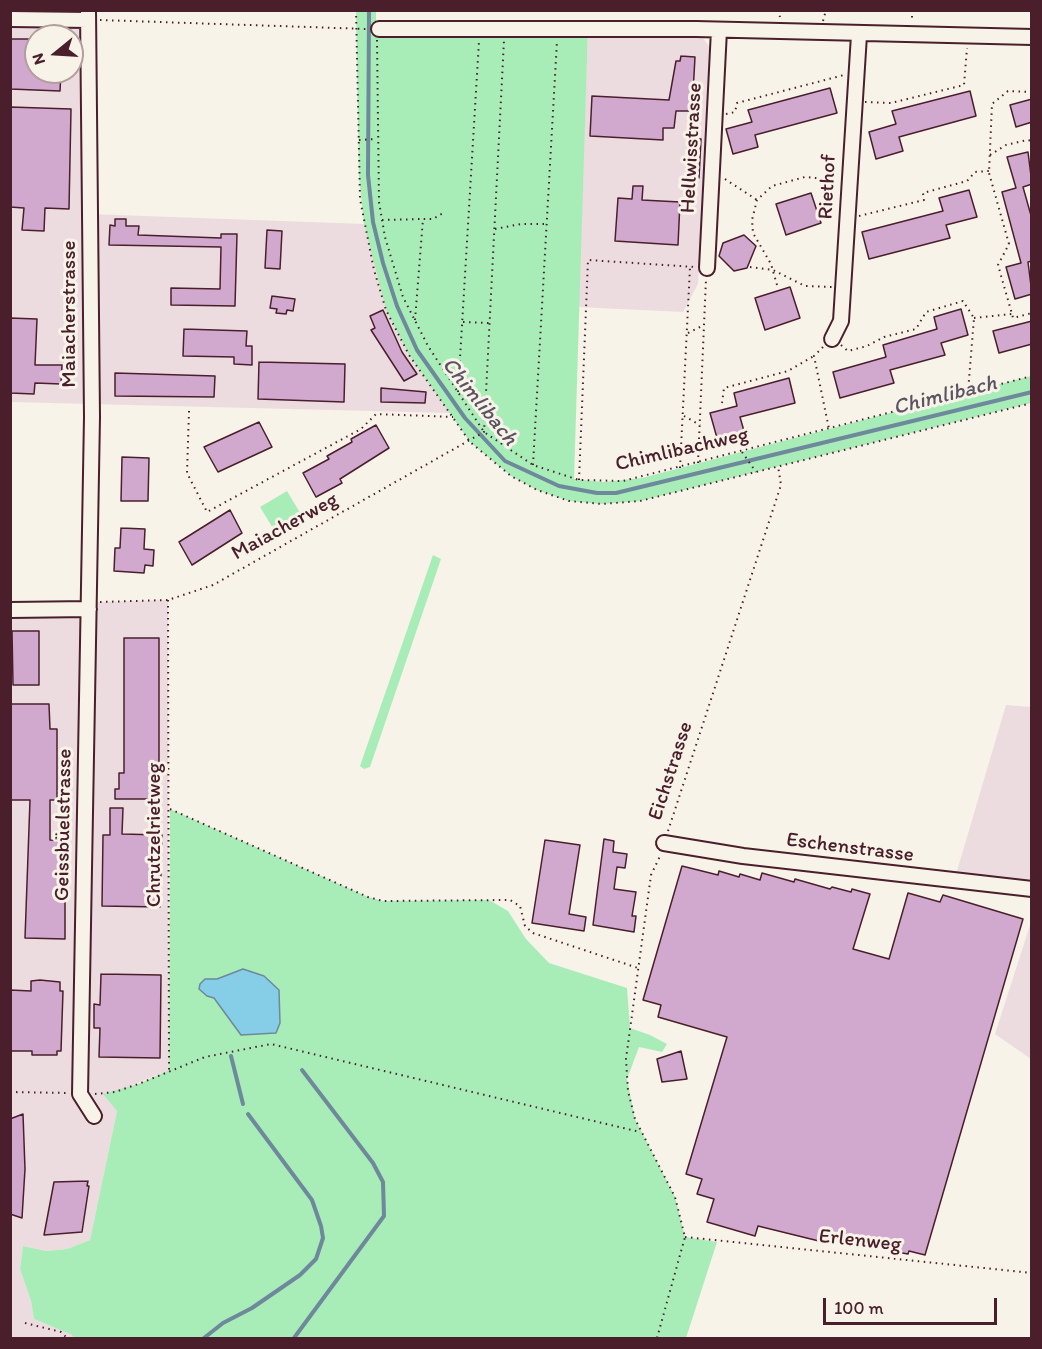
<!DOCTYPE html>
<html>
<head>
<meta charset="utf-8">
<style>
  body { margin:0 }
  #map { position:relative; width:1042px; height:1349px; overflow:hidden; background:#f7f3e8; font-family:Itim,sans-serif }
  canvas { display:block }
  .frame { position:absolute; inset:0; border:12px solid #4a1f2b; pointer-events:none }
  .north { position:absolute; left:24px; top:24px; width:60px; height:60px; box-sizing:border-box; background:#f7f3e8; border:2px solid #b29e9c; border-radius:50%; rotate:252deg; font-size:16px; font-weight:700; line-height:24px; text-align:center; color:#4a1f2b }
  .north::after { content:''; display:block; margin:auto; width:21px; height:27px; background:#4a1f2b; clip-path:polygon(50% 0,100% 100%,50% 72%,0 100%) }
  .scale { position:absolute; left:823px; top:1298px; width:174px; height:27px; box-sizing:border-box; border:3px solid #4a1f2b; border-top:0; padding-left:8px; font-size:18px; line-height:21px; white-space:nowrap; color:#4a1f2b; -webkit-text-stroke:4px #f7f3e8; paint-order:stroke }
</style>
</head>
<body>
<div id="map">
<canvas width="1042" height="1349"></canvas>
<div class="frame"></div>
<div class="north">N</div>
<div class="scale">100 m</div>
</div>
<script>
const ctx = document.querySelector('canvas').getContext('2d');
ctx.lineJoin = 'round';
function fill(path, color) { ctx.fillStyle = color; ctx.fill(path, 'evenodd'); }
const poly = rows => new Path2D(rows.map(r => 'M' + r).join(''));
function stroke(path, color, width, dash) { ctx.strokeStyle = color; ctx.lineWidth = width; ctx.lineCap = dash ? 'butt' : 'round'; ctx.setLineDash(dash || []); ctx.stroke(path); }
function write(font, color, halo, rows, align = 'center') {
  ctx.font = font + ' Itim,sans-serif'; ctx.lineWidth = 6; ctx.setLineDash([]); ctx.textBaseline = 'middle'; ctx.strokeStyle = halo; ctx.fillStyle = color; for (const [text, x, y, turn = 0] of rows) {
    ctx.save(); ctx.translate(x, y); ctx.rotate((+turn || 0) * Math.PI / 180); ctx.textAlign = isNaN(turn) ? turn : align; if (halo) ctx.strokeText(text, 0, 0); ctx.fillText(text, 0, 0); ctx.restore();
  }
}
const built = poly([
  [88,10,90,214,364,224,386,310,409,355,451,413,11,402,11,11],
  [36,36,72,36,72,72,36,72],
  [588,28,696,29,712,50,698,284,683,312,578,307],
  [168,600,169,1070,115,1092,117,1111,90,1240,67,1249,46,1251,23,1246,20,1269,31,1301,34,1319,72,1335,73,1338,11,1338,10,610,88,609,97,602],
  [1006,705,1031,707,1031,889,954,881],
  [1031,922,1032,1059,1031,1059,995,1034]
]);
const green = poly([
  [356,11,376,11,376,29,588,28,574,479,604,482,642,478,1031,376,1031,403,640,501,602,504,569,501,537,490,511,476,470,442,409,355,386,310,364,224,359,177],
  [287,491,302,516,274,530,260,507],
  [433,555,441,559,370,767,364,769,360,766],
  [170,809,368,897,383,901,489,900,508,911,526,939,549,963,627,988,630,1028,650,1035,667,1044,662,1052,639,1047,627,1079,635,1119,675,1197,685,1237,717,1242,686,1338,73,1338,72,1335,34,1319,31,1301,20,1269,23,1246,46,1251,67,1249,90,1240,117,1111,103,1094,141,1083,169,1070],
  [243,969,279,991,280,1023,241,1035,214,998,205,979,217,979]
]);
const water = poly([
  [243,969,264,976,279,990,280,1023,276,1033,241,1035,214,998,207,996,199,989,200,984,205,979,217,979,243,969]
]);
const stream = poly([
  [369,10,368,175,373,222,383,263,397,306,417,350,465,418,505,461,559,486,597,493,616,493,1032,392],
  [231,1056,243,1104],
  [204,1338,223,1323,252,1308,300,1275,316,1259,323,1238,321,1226,312,1200,248,1114],
  [294,1338,384,1216,383,1182,373,1163,302,1070]
]);
const building = poly([
  [10,39,29,39,29,43,36,43,36,72,61,72,60,91,10,89,10,39],
  [681,56,695,57,692,111,676,111,674,128,663,128,663,140,590,136,592,96,669,100,676,61,680,61,681,56],
  [830,88,837,113,755,135,758,147,733,154,726,129,752,122,748,110,830,88],
  [970,91,976,116,899,137,903,151,876,159,869,132,896,124,892,111,970,91],
  [1032,99,1032,122,1016,127,1010,105,1032,99],
  [10,107,71,109,69,209,45,208,44,231,22,230,24,208,10,207,10,107],
  [688,138,701,139,699,178,686,177,688,138],
  [1028,152,1032,184,1023,187,1032,219,1032,261,1028,262,1032,294,1015,299,1006,267,1021,263,1002,192,1016,188,1007,157,1028,152],
  [633,186,643,186,642,200,680,202,678,245,615,241,618,198,632,199,633,186],
  [969,190,977,217,946,225,950,238,869,259,862,232,943,211,939,198,969,190],
  [811,193,821,223,786,235,776,204,811,193],
  [115,219,126,219,126,226,139,226,138,235,221,238,221,234,237,234,235,306,171,305,171,288,220,289,221,247,109,245,110,225,115,226,115,219],
  [267,230,282,231,280,269,265,268,267,230],
  [744,235,756,246,747,268,734,271,719,256,723,243,744,235],
  [790,287,800,318,765,330,755,298,790,287],
  [272,296,295,299,293,311,287,310,286,314,276,313,277,309,270,308,272,296],
  [961,309,968,335,941,343,945,355,890,370,894,383,840,398,833,372,886,357,883,345,937,329,934,317,961,309],
  [383,310,402,352,417,374,404,381,371,330,375,328,370,316,383,310],
  [10,318,37,319,35,365,62,365,61,384,35,383,34,394,10,393,10,318],
  [1032,321,1032,344,999,353,993,331,1032,321],
  [184,329,247,331,246,346,252,346,252,365,234,364,234,357,183,356,184,329],
  [259,362,345,364,344,402,258,399,259,362],
  [115,373,215,376,214,397,115,396,115,373],
  [789,378,795,403,740,417,744,431,717,438,710,413,737,406,734,393,789,378],
  [381,388,426,392,425,403,381,402,381,388],
  [259,422,272,447,218,472,204,447,259,422],
  [376,425,389,448,340,479,342,483,316,497,303,473,329,459,327,456,352,442,351,439,376,425],
  [122,457,149,458,148,501,121,501,122,457],
  [230,510,242,533,192,565,179,542,230,510],
  [121,528,145,529,144,549,154,550,153,566,145,565,144,573,114,571,115,548,120,548,121,528],
  [12,631,39,631,39,685,13,685,12,631],
  [124,638,159,638,159,799,115,799,115,789,119,789,119,773,124,773,124,638],
  [10,704,49,704,50,729,57,729,57,800,50,800,50,840,65,841,65,939,25,938,30,800,10,800,10,704],
  [110,808,123,808,122,834,162,835,160,907,102,906,103,835,110,835,110,808],
  [604,839,614,841,613,852,627,854,625,868,617,867,614,889,636,892,632,916,636,916,634,932,593,925,604,839],
  [545,840,580,845,569,914,586,917,584,931,532,923,545,840],
  [682,866,718,875,719,871,739,877,740,874,760,880,762,873,794,882,795,879,830,889,832,887,851,892,852,889,870,894,853,949,889,959,908,893,940,902,943,895,1023,919,925,1255,909,1251,908,1254,891,1251,843,1237,841,1243,824,1239,823,1242,758,1226,755,1236,707,1222,714,1199,697,1194,702,1179,686,1174,727,1037,658,1017,661,1005,643,1000,682,866],
  [101,974,161,975,160,1058,99,1057,100,1028,94,1028,94,1004,100,1005,101,974],
  [40,980,60,982,60,991,63,991,61,1051,57,1051,57,1055,32,1055,32,1051,10,1051,10,990,31,991,31,981,40,980],
  [681,1051,687,1079,662,1082,657,1059,681,1051],
  [23,1114,25,1169,22,1218,10,1214,10,1119,23,1114],
  [88,1181,87,1186,89,1186,82,1232,44,1235,54,1182,88,1181]
]);
const path = poly([
  [356,10,360,199,374,270,386,310,409,355,470,442,511,476,537,490,569,501,602,504,640,501,1032,403],
  [778,10,780,17],
  [912,10,912,21],
  [100,20,367,29],
  [823,21,826,10],
  [377,40,379,202,385,237,403,297,428,346,484,432,533,465,579,480,623,481,1032,376],
  [1032,92,1008,91,992,104,989,173,1009,244,998,265,1012,314,1013,318,1032,313],
  [865,102,891,103,964,85,967,48],
  [726,114,735,112,737,103,844,75],
  [359,140,377,139],
  [990,155,1006,145,1027,140,1032,141],
  [725,179,757,200],
  [859,216,924,200,923,193,967,181,975,172,989,171],
  [382,220,423,219],
  [495,229,521,224,547,224],
  [750,267,773,270,805,286,832,287],
  [777,285,771,264,753,233,752,220,757,200,772,186,805,177,838,180],
  [974,318,1012,314],
  [415,320,423,219,433,219,443,213],
  [463,322,490,323],
  [688,333,704,325],
  [841,345,848,351,867,346,884,337,916,329,926,312,963,301,974,318,968,392],
  [823,347,814,356,829,429],
  [458,392,479,41],
  [722,403,724,388,788,371,814,356],
  [189,411,187,473,207,512,361,429,376,414,453,417],
  [684,416,700,425],
  [742,452,756,472],
  [698,463,706,279],
  [533,465,557,41],
  [680,468,690,267],
  [579,480,588,260,695,267],
  [168,600,169,1070],
  [100,602,168,600,213,585,484,432,504,40],
  [170,809,368,897,383,901,510,900,520,906,525,926,533,933,638,968],
  [668,831,781,485,778,466],
  [10,1092,68,1093],
  [95,1094,115,1092,141,1083,205,1057,271,1044,640,1132],
  [685,1237,1032,1273],
  [25,1323,61,1332,67,1338],
  [657,1338,685,1237,675,1197,635,1119,628,1091,626,1059,651,875,661,854]
]);
const minor = poly([
  [88,10,92,417,80,1094,94,1116],
  [10,19,88,20],
  [379,29,696,29,1032,37],
  [707,268,719,30],
  [832,339,841,321,859,35],
  [10,610,89,609],
  [664,843,743,856,1032,889]
]);
const streetNames = [
  ["Hellwisstrasse",692,148,-87],
  ["Riethof",828,187,-87],
  ["Maiacherstrasse",70,314,-90],
  ["Chimlibachweg",682,450,-13],
  ["Maiacherweg",285,527,-29],
  ["Eichstrasse",671,771,-72],
  ["Geissbüelstrasse",64,825,-89],
  ["Chrutzelrietweg",155,835,-90],
  ["Eschenstrasse",850,848,7],
  ["Erlenweg",860,1241,6]
];
const waterNames = [
  ["Chimlibach",945,396,-14],
  ["Chimlibach",479,402,51]
];
fill(built, '#ecdce0');
fill(green, '#a8edb8');
fill(water, '#86cee7');
stroke(water, '#6e889c', 1.5);
stroke(stream, '#6e889c', 4);
fill(building, '#d1a8ce');
stroke(building, '#4a1f2b', 1.5);
stroke(minor, '#4a1f2b', 18);
stroke(path, '#4a1f2b', 2, [1.5, 4.5]);
stroke(minor, '#f7f3e8', 14);
write('21px', '#4a1f2b', '#f7f3e8', streetNames);
write('italic 22px', '#5c5463', '#f7f3e8', waterNames);
</script>
</body>
</html>
